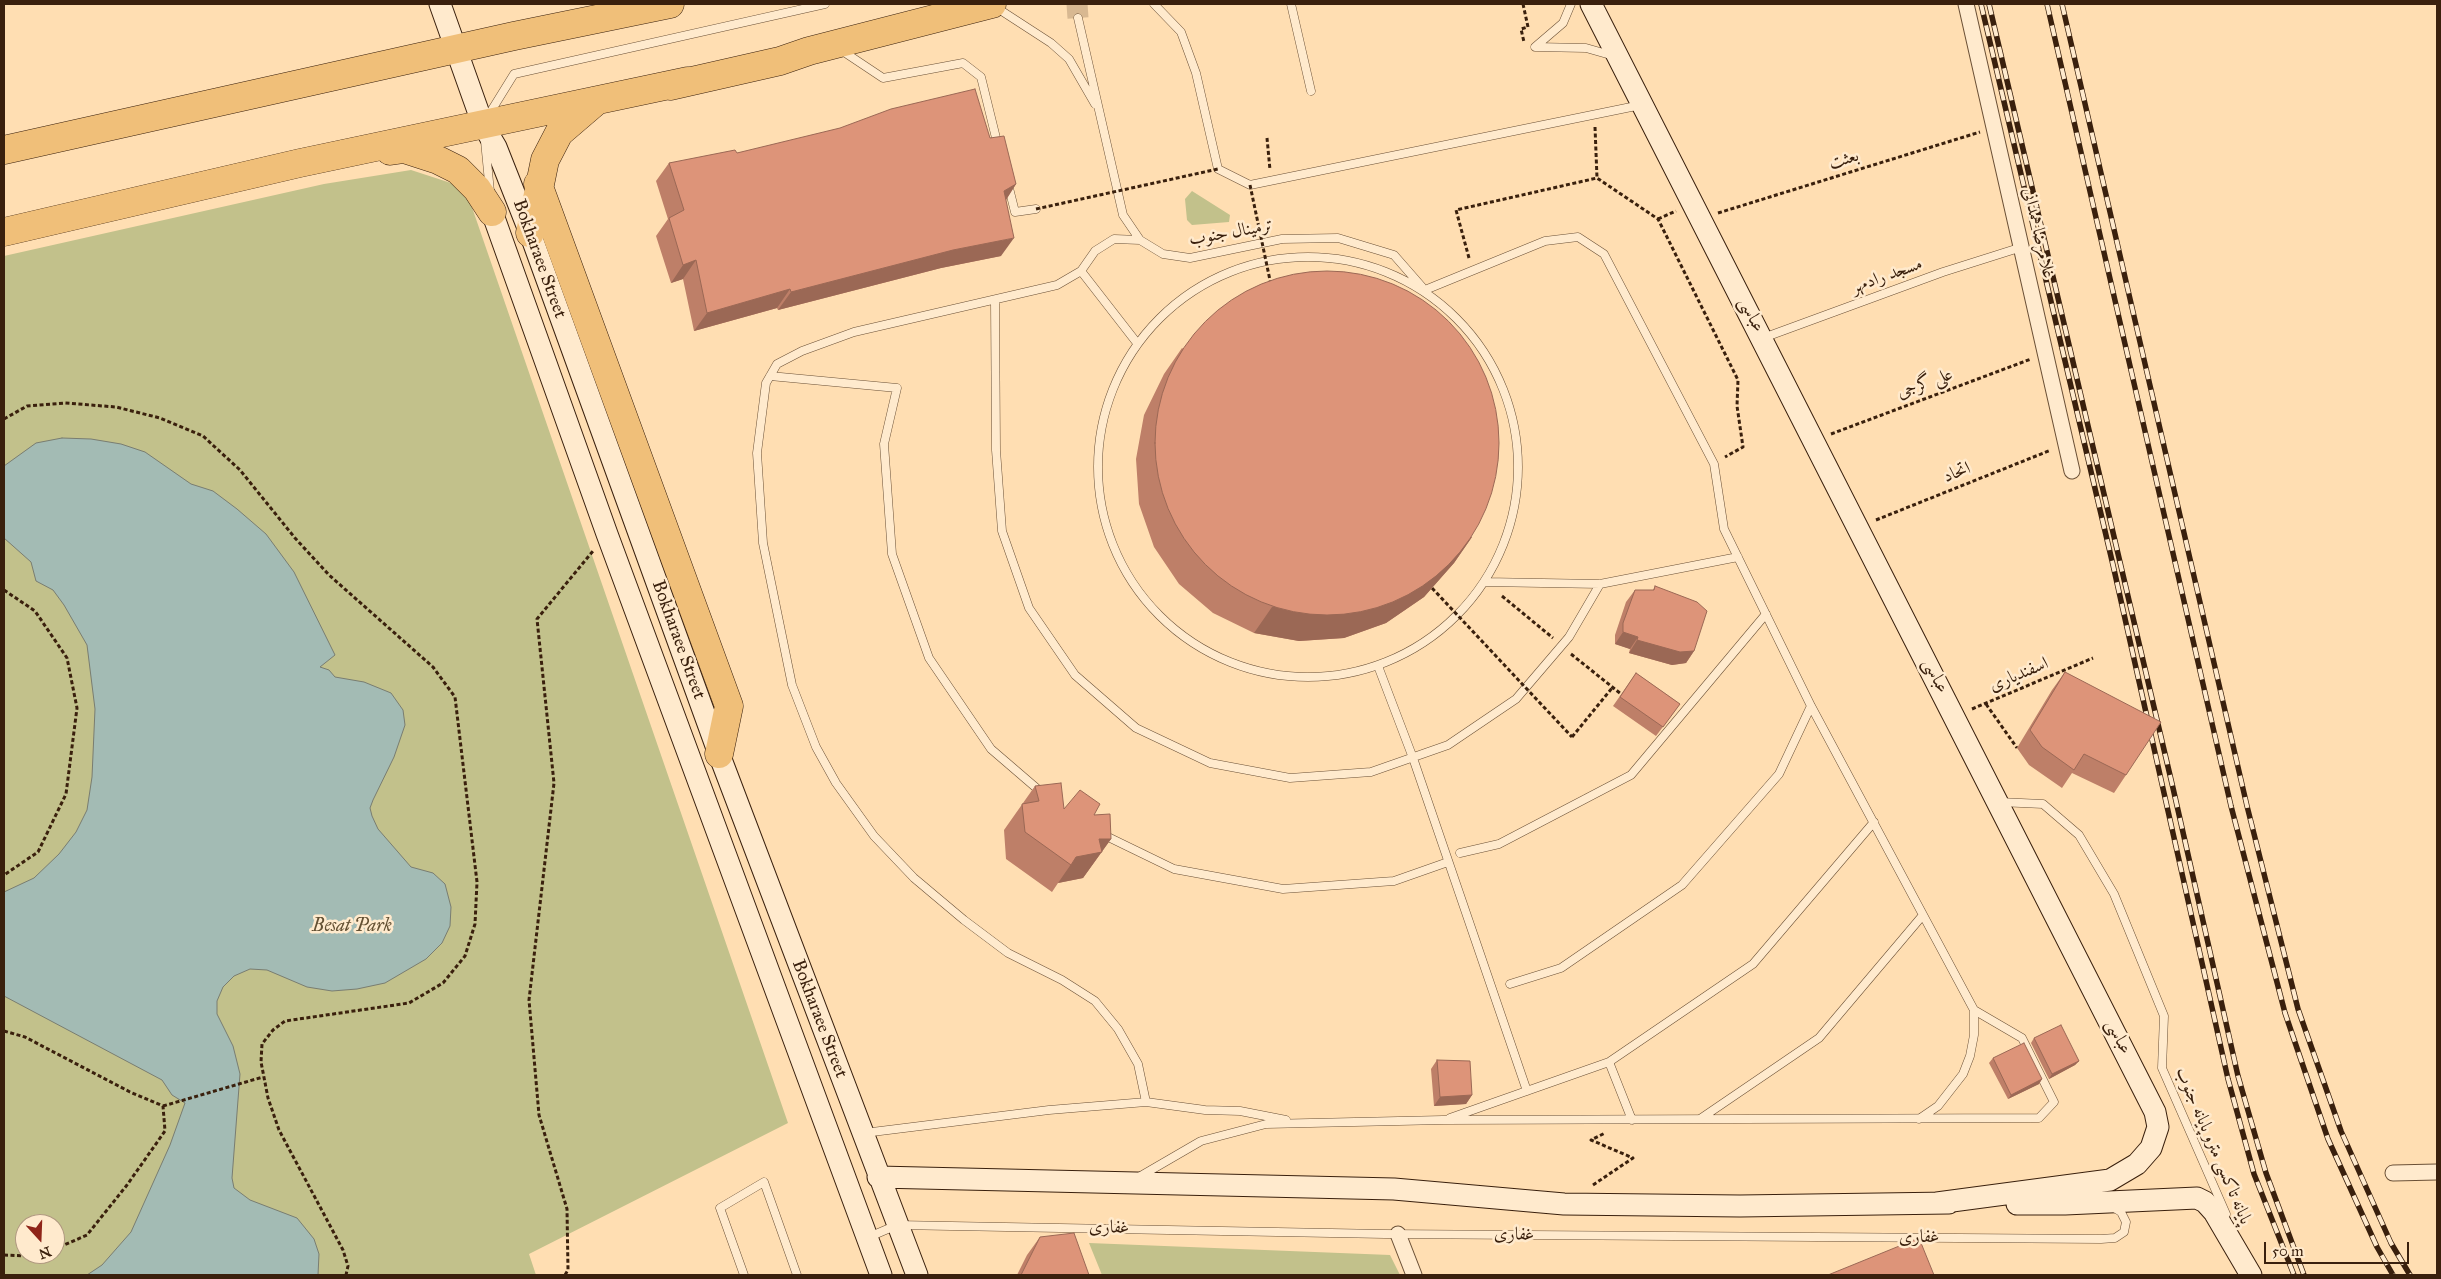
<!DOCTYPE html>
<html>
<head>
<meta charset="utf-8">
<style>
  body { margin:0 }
  #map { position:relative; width:2441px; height:1279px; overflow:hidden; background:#ffdeb2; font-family:"IM FELL Great Primer",serif }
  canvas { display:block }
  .frame { position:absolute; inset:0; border:5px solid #3a200d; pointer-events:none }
  .north { position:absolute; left:15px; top:1214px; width:50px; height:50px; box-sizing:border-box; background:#ffeacd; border:1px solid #b09980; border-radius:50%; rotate:160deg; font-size:14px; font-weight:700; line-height:20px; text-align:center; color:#3a200d }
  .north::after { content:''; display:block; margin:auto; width:18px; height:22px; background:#8f2418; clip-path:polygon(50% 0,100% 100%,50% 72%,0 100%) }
  .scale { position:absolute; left:2264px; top:1242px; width:145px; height:22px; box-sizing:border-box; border:2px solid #3a200d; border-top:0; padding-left:6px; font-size:15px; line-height:18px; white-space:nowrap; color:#3a200d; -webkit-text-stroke:4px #ffeacd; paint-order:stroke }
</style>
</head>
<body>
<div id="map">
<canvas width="2441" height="1279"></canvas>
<div class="frame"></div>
<div class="north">N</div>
<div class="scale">50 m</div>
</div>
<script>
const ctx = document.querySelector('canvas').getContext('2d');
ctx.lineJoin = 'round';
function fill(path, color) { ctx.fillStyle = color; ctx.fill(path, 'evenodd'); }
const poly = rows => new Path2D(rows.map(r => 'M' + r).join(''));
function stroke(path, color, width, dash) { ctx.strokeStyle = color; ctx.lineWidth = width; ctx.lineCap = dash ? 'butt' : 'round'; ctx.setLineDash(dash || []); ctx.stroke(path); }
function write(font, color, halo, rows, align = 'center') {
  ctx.font = font + ' "IM FELL Great Primer",Amiri,serif'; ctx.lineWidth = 5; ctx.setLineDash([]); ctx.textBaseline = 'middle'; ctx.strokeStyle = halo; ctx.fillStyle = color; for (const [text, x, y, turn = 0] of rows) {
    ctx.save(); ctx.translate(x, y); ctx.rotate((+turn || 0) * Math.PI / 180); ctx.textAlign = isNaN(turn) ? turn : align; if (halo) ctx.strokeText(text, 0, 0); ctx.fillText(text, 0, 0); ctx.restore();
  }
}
const green = poly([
  [411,170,457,185,466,190,788,1123,529,1254,536,1275,4,1275,4,256,324,184],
  [25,1224,55,1224,55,1254,25,1254],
  [1192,191,1230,215,1229,222,1192,225,1187,220,1185,199],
  [1089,1243,1390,1255,1400,1275,1102,1275]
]);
const water = poly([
  [62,438,91,439,121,444,145,452,191,484,213,491,237,509,266,534,294,572,335,655,320,667,329,670,335,677,364,682,391,693,403,710,405,725,394,757,373,800,370,808,372,816,378,829,411,867,433,873,445,884,451,907,450,926,442,943,426,959,385,983,357,989,332,991,307,987,267,970,250,969,234,976,223,987,217,1001,217,1014,233,1046,240,1074,232,1178,234,1188,250,1200,297,1218,314,1239,319,1254,318,1275,87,1275,102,1265,131,1232,170,1145,185,1103,172,1095,162,1080,4,996,4,892,34,878,59,854,76,832,87,810,92,777,95,709,87,645,64,605,53,590,36,581,31,562,4,538,4,466,36,443,62,438]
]);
const secondaryTunnel = poly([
  [1077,4,1078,18]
]);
const path = poly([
  [1523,4,1528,27,1521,29,1524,42],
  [1595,127,1597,178],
  [1267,138,1270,170],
  [1718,213,1980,132],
  [1658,219,1676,211],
  [1469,258,1456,210,1597,178,1658,219,1738,380,1737,406,1743,447,1725,457],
  [4,419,27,406,65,403,116,407,160,418,203,436,240,470,295,538,329,575,433,667,455,697,477,882,475,924,465,956,443,983,409,1003,285,1021,273,1030,262,1044,261,1062,268,1098,279,1130,343,1250,348,1266,346,1275],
  [1831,434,2031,359],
  [1876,520,2051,450],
  [4,590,35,611,67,658,77,708,66,794,38,852,4,875],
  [1502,596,1553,638],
  [1571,654,1621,694],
  [1986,704,2017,748],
  [1972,709,2093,658],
  [1572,737,1612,688],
  [4,1031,25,1037,130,1092,163,1106,165,1131,127,1185,87,1235,55,1249],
  [163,1106,263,1077],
  [1593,1185,1633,1158,1591,1140,1605,1133],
  [4,1255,29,1256,39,1254],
  [565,1275,568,1270,567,1209,539,1115,529,1000,554,783,537,619,593,551]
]);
const lane = poly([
  [1154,4,1181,32,1196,73,1218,169,1250,185,1641,105],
  [1291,4,1311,91],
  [1571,4,1563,23,1535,47,1586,48,1614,56],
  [994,6,1051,43,1069,59,1095,104],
  [1078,18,1123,215,1140,240,1163,254,1190,258,1282,239,1338,238,1394,255,1422,287],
  [841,50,883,78,963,63,981,77,998,146],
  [488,116,514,74,825,4],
  [485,141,490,192],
  [1008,184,1015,212,1036,209],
  [1140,240,1114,239,1095,251,1081,271,1057,285,854,332,802,351,777,364,766,383,757,453,763,543,792,685,816,747,836,783,874,836,914,878,964,920,1008,953,1062,980,1095,1001,1118,1029,1138,1064,1146,1102],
  '1098 467a210 210 0 1 1 420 0a210 210 0 1 1-420 0Z',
  [1081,271,1137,343],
  [995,300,996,450,1002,531,1029,608,1075,675,1136,728,1210,763,1290,778,1371,772,1448,745,1516,699,1569,637,1600,584],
  [1763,338,1943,272,2022,247],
  [770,376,897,388,884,444,892,554,929,658,991,749,1041,792],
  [1485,582,1600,584,1738,557],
  [1378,666,1413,758,1527,1091],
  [1999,802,2043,804,2079,835,2114,894,2164,1016,2162,1068,2226,1214],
  [1104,835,1174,869,1283,889,1394,881,1448,862],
  [1460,853,1499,844,1631,775,1766,614],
  [1510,984,1561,968,1682,885,1779,774,1811,706],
  [1609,1062,1632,1120],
  [1450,1118,1609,1062,1753,964,1874,822],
  [1700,1119,1819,1038,1923,915],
  [1919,1119,1938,1106,1963,1074,1970,1056,1974,1035,1974,1010],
  [864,1133,1049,1110,1146,1102,1205,1110,1240,1111,1286,1120],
  [1139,1177,1201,1141,1266,1124,1443,1120,2039,1118,2054,1102,2022,1038,1974,1010,1811,706,1724,529,1714,464,1604,254,1578,237,1545,241,1425,290],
  [869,1237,897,1225,1385,1234,2101,1239,2115,1238,2124,1232,2126,1222,2121,1212,2113,1207],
  [744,1275,720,1208,764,1182,797,1275]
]);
const street = poly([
  [1966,4,2072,471],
  [2393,1173,2437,1172],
  [1398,1234,1414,1275]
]);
const secondary = poly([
  [440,4,483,125,496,147,530,233,719,754,917,1275],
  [1591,4,2155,1112,2158,1127,2151,1148,2137,1164,2110,1180,1937,1203],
  [492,212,607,534,881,1275],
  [878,1177,1394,1189,1564,1204,1740,1206,1949,1203],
  [2017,1204,2065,1204,2197,1198,2205,1202,2214,1212,2251,1275]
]);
const highway = poly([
  [670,86,780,61,809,51,992,4],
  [4,150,514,36,670,4],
  [390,151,404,149,438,160,458,170,477,189,492,212],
  [538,184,729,706,719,754],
  [4,232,300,163,688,81],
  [530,233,545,160,559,133,594,103]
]);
const rail = poly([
  [1981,4,2113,565,2228,1079,2254,1174,2294,1275],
  [1989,4,2173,788,2238,1076,2266,1173,2304,1275],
  [2047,4,2231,806,2285,1013,2328,1139,2377,1247,2393,1275],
  [2062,4,2247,806,2298,1009,2341,1131,2391,1243,2410,1275]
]);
const pathBridge = poly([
  [1250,185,1271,285],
  [1036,209,1218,169],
  [1432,588,1572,737]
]);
const wall = poly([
  [990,138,1016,184,1006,200,1001,256,941,268,778,310,777,308,694,331,683,279,671,283,656,236,668,219,656,181,669,163,737,153],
  [1182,348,1472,537,1454,563,1424,597,1386,623,1344,638,1299,641,1254,633,1213,613,1179,584,1154,547,1139,504,1136,459,1144,415,1164,374],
  [1655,586,1694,651,1686,663,1672,665,1629,653,1630,649,1615,644,1615,635,1626,602,1635,590,1653,590],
  [2065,672,2126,775,2114,793,2072,773,2062,788,2029,765,2017,748,2052,690],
  [1636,673,1680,704,1656,736,1613,706],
  [1035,786,1064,809,1094,815,1111,839,1083,878,1058,883,1052,892,1006,859,1004,830],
  [2034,1038,2079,1061,2075,1065,2049,1079,2031,1043],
  [1993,1058,2042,1079,2039,1084,2008,1099,1989,1063],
  [1437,1060,1472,1095,1466,1104,1434,1106,1431,1069],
  [1040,1237,1089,1275,1017,1275,1027,1255]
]);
const shadedWall = poly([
  [1016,184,1004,203,1004,191],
  [1014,238,1001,256,941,268,778,310,791,292,953,250],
  [696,260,683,279,671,283,683,265],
  [790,289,777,308,694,331,707,313],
  [1472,537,1454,563,1424,597,1386,623,1344,638,1299,641,1254,633,1272,607],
  [1623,632,1638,637,1630,649,1615,644],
  [1637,640,1694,651,1686,663,1672,665,1629,653],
  [1099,839,1111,839,1083,878,1058,883,1076,857],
  [2079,1061,2075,1065,2049,1079,2052,1074],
  [2042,1079,2039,1084,2008,1099,2011,1095],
  [1472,1095,1466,1104,1434,1106,1440,1097]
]);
const building = poly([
  [975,89,990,138,1004,136,1016,184,1004,191,1014,238,953,250,791,292,790,289,707,313,696,260,683,265,669,218,684,210,669,163,735,150,737,153,840,128,891,109,975,89],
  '1155 443a172 172 0 1 1 344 0a172 172 0 1 1-344 0Z',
  [1655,586,1697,602,1707,611,1694,651,1680,652,1637,640,1638,637,1623,632,1623,623,1635,590,1654,590,1655,586],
  [2065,672,2161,722,2126,775,2084,754,2074,770,2042,747,2030,730,2065,672],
  [1636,673,1680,704,1663,727,1620,697,1636,673],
  [1061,783,1064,809,1080,790,1100,804,1094,815,1110,814,1111,839,1099,839,1102,852,1076,857,1071,865,1025,832,1022,804,1039,801,1035,786,1061,783],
  [2061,1025,2079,1061,2052,1074,2034,1038,2061,1025],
  [2024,1043,2042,1079,2011,1095,1993,1058,2024,1043],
  [1437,1060,1470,1061,1472,1095,1440,1097,1437,1060],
  [1074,1233,1089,1275,1021,1275,1040,1237,1074,1233],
  [1919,1238,1934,1275,1828,1275,1919,1238]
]);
const streetNames = [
  ["بعثت",1844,160,-17],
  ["ترمینال جنوب",1231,233,-10],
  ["غلامرضا همدانی",2038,233,77],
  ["Bokharaee Street",539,259,70],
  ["مسجد رادمهر",1887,276,-20],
  ["عباسی",1751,315,63],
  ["علی گرجی",1925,384,-20],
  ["اتحاد",1957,473,-22],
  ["Bokharaee Street",678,640,70],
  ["اسفندیاری",2019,675,-23],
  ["عباسی",1935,676,63],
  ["Bokharaee Street",819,1019,69],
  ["عباسی",2118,1037,63],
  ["پایانه تاکسی مترو پایانه جنوب",2213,1146,67],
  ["غفاری",1109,1228,1],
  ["غفاری",1514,1235,1],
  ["غفاری",1919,1238]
];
const parkNames = [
  ["Besat Park",352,927]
];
fill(green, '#c2c18b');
fill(water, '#a3bbb4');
stroke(water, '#797d71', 1);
stroke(secondaryTunnel, '#d8b891', 21, [21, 11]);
stroke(lane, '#6b5036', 9);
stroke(street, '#6b5036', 17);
stroke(secondary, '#3a200d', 23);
stroke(highway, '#3a200d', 29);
stroke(path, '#3a200d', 3, [4, 2.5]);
stroke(lane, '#ffeacd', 8);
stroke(street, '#ffeacd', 15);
stroke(secondary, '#ffeacd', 21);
stroke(highway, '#f0bf79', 28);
stroke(rail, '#3a200d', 5.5);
stroke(rail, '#ffeacd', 4, [11]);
stroke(pathBridge, '#3a200d', 3, [4, 2.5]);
fill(wall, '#be7f68');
fill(shadedWall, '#9b6855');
fill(building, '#dd9479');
stroke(building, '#9b6855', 1);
write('18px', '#3a200d', '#ffeacd', streetNames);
write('italic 18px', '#635033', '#ffeacd', parkNames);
</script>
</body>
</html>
